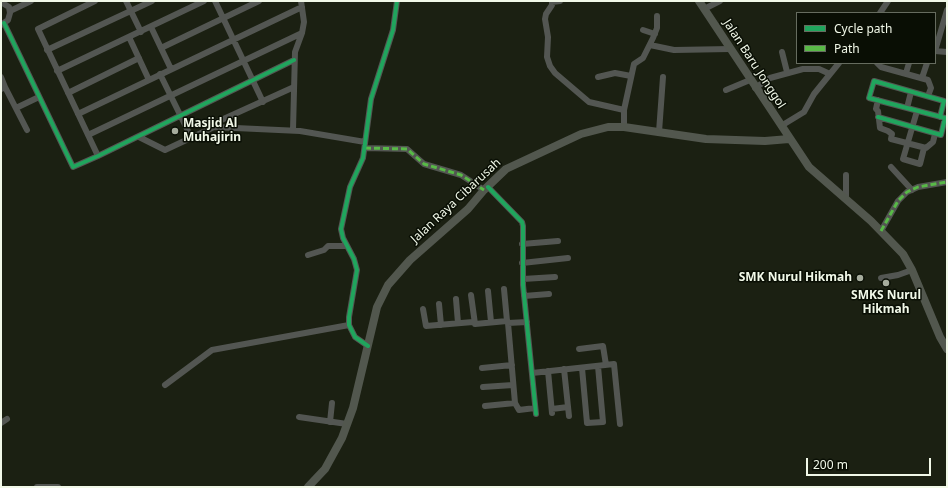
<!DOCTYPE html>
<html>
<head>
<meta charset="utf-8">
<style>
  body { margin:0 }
  #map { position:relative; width:948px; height:488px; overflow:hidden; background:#1b2012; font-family:"Noto Sans",sans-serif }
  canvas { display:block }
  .frame { position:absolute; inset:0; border:2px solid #f1f8e8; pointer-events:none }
  .legend { position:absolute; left:796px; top:12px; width:140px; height:52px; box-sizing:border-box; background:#090e04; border:1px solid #666c5f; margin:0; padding:5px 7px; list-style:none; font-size:12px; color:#f1f8e8 }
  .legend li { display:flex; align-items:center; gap:8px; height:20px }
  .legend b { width:20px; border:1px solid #666c5f }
  .scale { position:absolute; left:806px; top:458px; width:125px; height:18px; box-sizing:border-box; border:2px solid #f1f8e8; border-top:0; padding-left:5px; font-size:12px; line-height:14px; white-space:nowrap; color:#f1f8e8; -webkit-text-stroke:3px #090e04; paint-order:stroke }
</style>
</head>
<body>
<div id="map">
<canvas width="948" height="488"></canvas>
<div class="frame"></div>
<ul class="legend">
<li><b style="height:5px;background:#20a55d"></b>Cycle path</li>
<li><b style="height:5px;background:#58b947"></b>Path</li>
</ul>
<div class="scale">200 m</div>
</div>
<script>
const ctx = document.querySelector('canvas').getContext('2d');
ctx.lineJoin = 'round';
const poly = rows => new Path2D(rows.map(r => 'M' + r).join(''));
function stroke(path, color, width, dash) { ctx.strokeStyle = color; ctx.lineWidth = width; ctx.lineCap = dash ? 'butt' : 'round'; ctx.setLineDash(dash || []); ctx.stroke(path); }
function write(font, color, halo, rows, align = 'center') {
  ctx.font = font + ' "Noto Sans",sans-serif'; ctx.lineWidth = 3; ctx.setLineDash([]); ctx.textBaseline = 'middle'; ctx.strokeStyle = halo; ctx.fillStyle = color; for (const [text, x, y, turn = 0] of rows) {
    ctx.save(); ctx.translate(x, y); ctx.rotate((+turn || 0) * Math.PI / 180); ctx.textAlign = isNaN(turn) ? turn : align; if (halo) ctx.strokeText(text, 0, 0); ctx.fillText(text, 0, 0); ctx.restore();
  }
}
const minor = poly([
  [95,1,38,29,98,156],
  [126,1,141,32],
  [215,1,263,102],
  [552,1,552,5,546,14,545,19,548,37,547,57,550,66,555,73,589,102,624,110],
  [1,2,9,7,10,13,8,20,1,25],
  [552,2,560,1],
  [704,9,720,1],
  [10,11,31,1],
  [880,13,888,1],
  [4,23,73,167,98,156,294,60],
  [151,27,171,69],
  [643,30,655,34],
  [129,37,149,80],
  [650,45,674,50,730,49],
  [161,48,259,1],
  [47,50,152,1],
  [935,51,947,10],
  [935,51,947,52],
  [782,52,787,72],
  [877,63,881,67,928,80,931,88,928,96],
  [57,71,204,1],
  [906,73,909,63],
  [160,74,190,135],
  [1,77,5,87,1,89],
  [598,77,615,73,631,76],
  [922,78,927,63],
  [5,87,27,130],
  [755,88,770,78,803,69,819,69,830,74],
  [726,90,750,80],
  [68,93,139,58],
  [878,100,876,109,878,111,880,128,888,131,892,134,891,139,926,148,933,142,935,134],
  [16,108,39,97],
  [907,108,911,92],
  [917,111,903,159,920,164,924,148],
  [78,114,302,7],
  [878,117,941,135,945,118,869,98,874,81,944,101,940,117],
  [208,126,294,87],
  [781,126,804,112,814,94,839,63],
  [624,127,624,110,634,64,643,58,653,38,657,28,657,16],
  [293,130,295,52,302,33,304,22,301,1],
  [659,132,663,77],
  [88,135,302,33],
  [139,137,165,150,214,127,300,131,365,142],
  [365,148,407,149,424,164,461,175,484,190],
  [891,167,912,190],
  [846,175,846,199],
  [488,187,522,222,523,226,523,285,536,414],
  [881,231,898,201,907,192,918,187,947,182],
  [522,244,558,241],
  [308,255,324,250,328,246,347,246],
  [522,263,568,258],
  [881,278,898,275,912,270],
  [523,279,555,277],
  [504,289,507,321],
  [488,291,491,322],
  [471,295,475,324],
  [524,296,549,294],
  [456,299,458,323],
  [439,304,441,325],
  [423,309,426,326,473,322,475,324,507,321,508,323,527,322],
  [508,323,515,403,519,410,535,408],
  [368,346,355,337,349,325,349,317,357,270,354,259,343,238,341,229,350,187,363,158,371,99,393,30,397,1],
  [579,349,603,346,606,365],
  [482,368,512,365],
  [582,368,587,423,603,422,598,366],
  [564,369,569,416],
  [548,371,552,413],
  [532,373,614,364,620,424],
  [165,385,212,350,349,325],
  [483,387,513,385],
  [485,406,515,403],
  [552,409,568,407],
  [299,417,347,424],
  [330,422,332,403],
  [1,423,7,419],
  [37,487,58,487]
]);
const major = poly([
  [699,1,809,167,871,221,903,254,912,270,940,337,947,349],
  [308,487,325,469,342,438,353,408,377,307,388,285,410,260,468,209,484,190,506,169,581,134,608,127,624,127,706,139,765,141,789,139]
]);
const quiet = poly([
  [365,148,407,149,424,164,461,175,484,190],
  [881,231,898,201,907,192,918,187,947,182]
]);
const cycleway = poly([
  [4,23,73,167,98,156,294,60],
  [878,117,941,135,945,118,869,98,874,81,944,101,940,117],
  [488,187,522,222,523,226,523,285,536,414],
  [368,346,355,337,349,325,349,317,357,270,354,259,343,238,341,229,350,187,363,158,371,99,393,30,397,1]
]);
const markers = [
  [175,131,4,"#a6ac9d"],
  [860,278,4,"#a6ac9d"],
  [886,283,4,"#a6ac9d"]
];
const streetNames = [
  ["Jalan Baru Jonggol",754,64,57],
  ["Jalan Raya Cibarusah",456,201,-43]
];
const poiNames = [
  ["Masjid Al",183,124],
  ["Muhajirin",183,138],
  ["SMK Nurul Hikmah",852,278,"right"],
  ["SMKS Nurul",886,296,"center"],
  ["Hikmah",886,310,"center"]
];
stroke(minor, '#535652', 6);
stroke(major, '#52574e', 8);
stroke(quiet, '#58b947', 3, [6, 3]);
stroke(cycleway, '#20a55d', 4);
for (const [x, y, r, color] of markers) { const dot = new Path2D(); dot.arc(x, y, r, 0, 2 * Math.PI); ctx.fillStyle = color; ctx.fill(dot); stroke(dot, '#090e04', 1.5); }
write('12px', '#f1f8e8', '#090e04', streetNames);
write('bold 12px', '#f1f8e8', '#090e04', poiNames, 'left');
</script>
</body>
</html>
